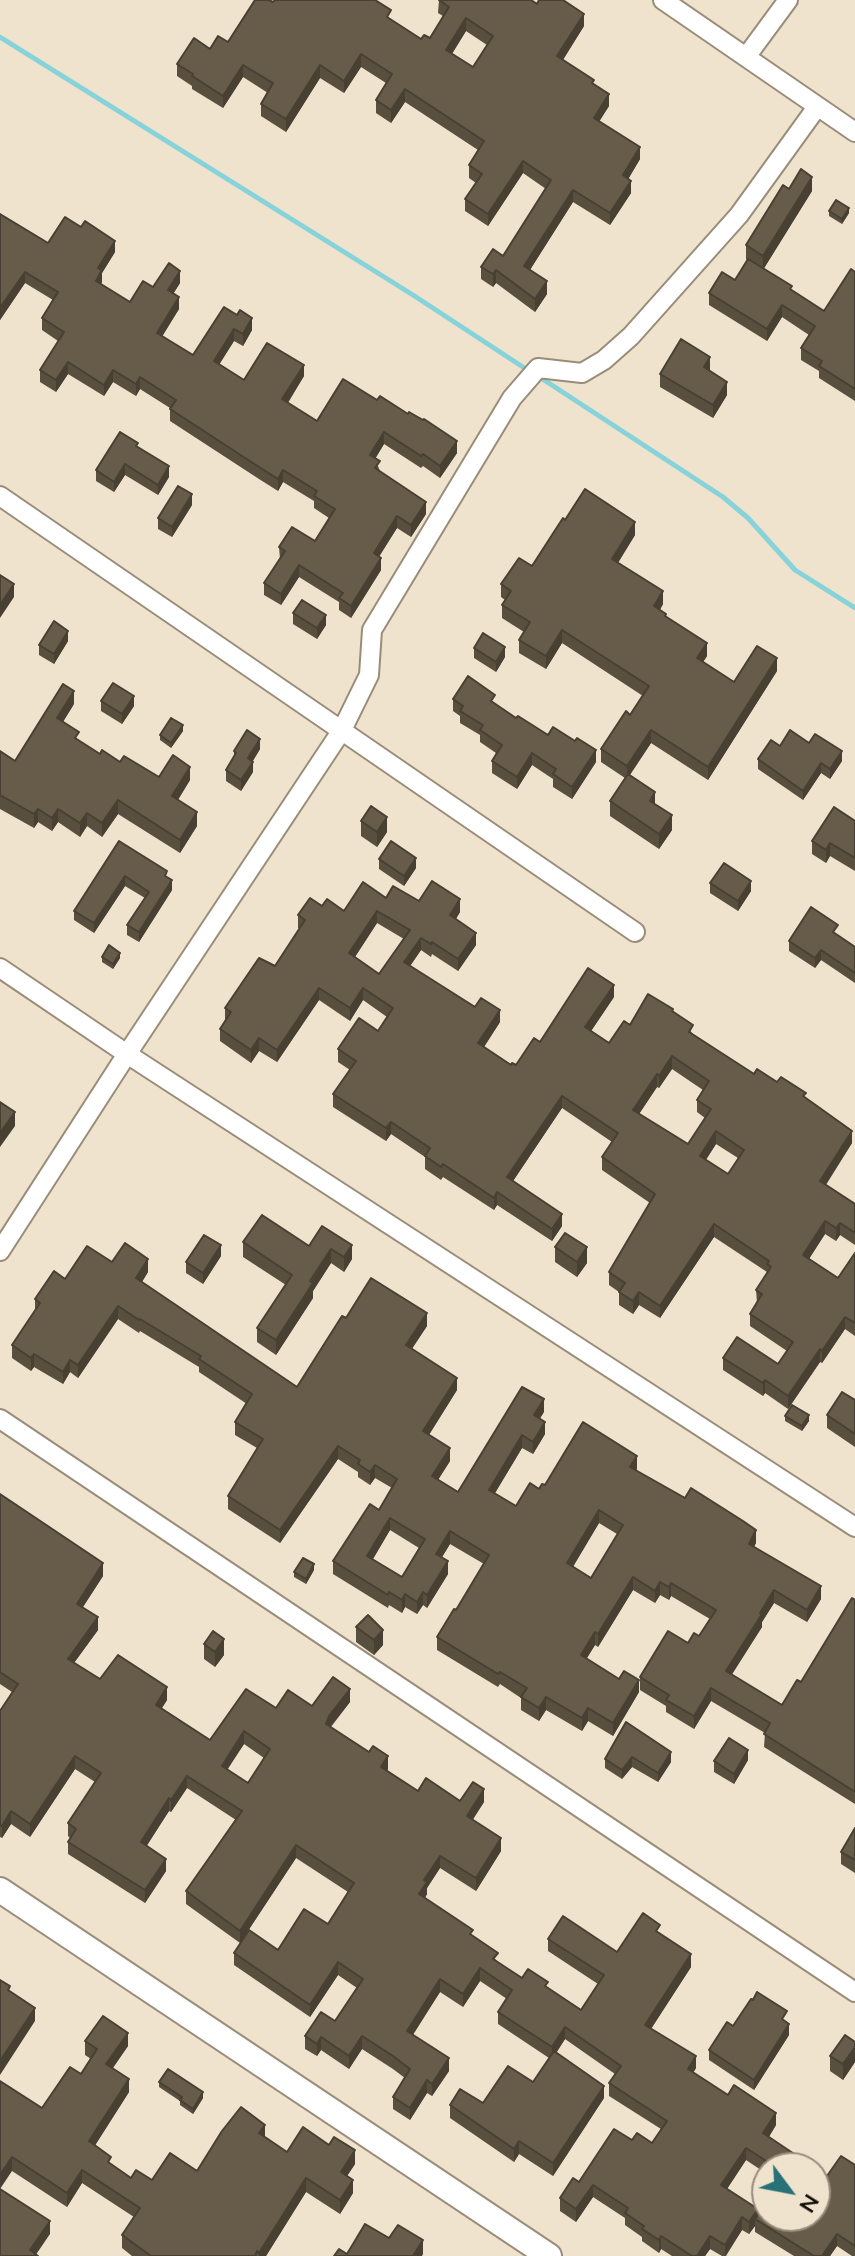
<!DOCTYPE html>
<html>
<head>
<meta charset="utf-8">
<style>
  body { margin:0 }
  #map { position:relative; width:855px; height:2256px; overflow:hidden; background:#f0e3cd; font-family:Mulish,sans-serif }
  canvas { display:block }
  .north { position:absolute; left:751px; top:2152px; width:80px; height:80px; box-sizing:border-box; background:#f0e3cd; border:2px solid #978d7d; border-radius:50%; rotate:122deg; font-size:22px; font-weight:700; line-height:32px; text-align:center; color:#110c05 }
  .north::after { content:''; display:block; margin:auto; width:28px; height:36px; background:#287277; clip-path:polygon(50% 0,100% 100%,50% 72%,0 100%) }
</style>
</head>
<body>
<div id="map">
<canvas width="855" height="2256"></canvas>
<div class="north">N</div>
</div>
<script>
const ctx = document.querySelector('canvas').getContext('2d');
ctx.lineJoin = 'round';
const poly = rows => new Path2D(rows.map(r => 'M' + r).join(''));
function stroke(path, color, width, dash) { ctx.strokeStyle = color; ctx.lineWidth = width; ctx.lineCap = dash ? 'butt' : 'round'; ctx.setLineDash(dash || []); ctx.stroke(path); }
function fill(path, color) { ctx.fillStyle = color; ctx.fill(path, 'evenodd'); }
const stream = poly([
  [0,37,413,295,529,371],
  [538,376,723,497,748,518,795,570,855,608]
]);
const minor = poly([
  [663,0,855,132],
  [746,57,788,0],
  [0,496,635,932],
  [0,968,127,1054,855,1527],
  [0,1251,127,1054,342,730,369,675,372,630,512,398,538,368,582,373,604,360,631,336,739,215,817,107],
  [0,1419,855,1992]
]);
const tertiary = poly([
  [0,1890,549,2256]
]);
const wall = poly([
  [439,0,537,4,584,26,563,60,594,84,609,106,599,121,640,159,628,179,631,193,610,225,573,202,530,270,547,294,535,312,496,283,493,287,481,279,481,267,503,256,546,189,523,173,488,226,465,211,465,199,476,183,469,178,469,165,478,150,405,102,391,123,376,113,376,100,386,83,361,67,344,93,320,78,286,132,261,116,261,104,268,93,243,77,223,108,192,89,192,86,177,76,177,64,210,49,228,42,273,2,391,20,421,39,430,38,443,16,438,13],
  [466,31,487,45,473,67,452,54],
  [789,189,812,191,764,268,792,291,824,311,855,272,855,401,819,378,819,371,801,360,801,348,809,335,782,317,767,341,709,305,709,293,735,280,747,260,746,259,746,245],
  [829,211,849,213,842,224,829,216],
  [0,214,48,243,115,252,102,273,102,282,101,284,130,302,153,287,180,283,173,294,179,309,162,336,193,355,224,307,252,330,243,346,234,341,219,364,244,380,304,376,288,403,317,421,343,379,457,453,440,478,423,466,421,468,384,444,375,459,380,471,426,514,411,537,397,528,379,556,381,570,351,618,339,610,339,602,299,577,281,605,264,595,264,583,280,559,279,547,315,541,329,518,314,508,314,501,283,482,278,491,259,479,170,421,170,408,140,389,136,396,113,382,104,396,68,374,56,392,40,382,40,370,58,341,42,330,42,318,53,300,25,283,0,320],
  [710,371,727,395,713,418,660,387,660,374],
  [138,447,169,477,158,495,125,475,114,492,96,481,96,470],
  [192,505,172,537,158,529,158,518],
  [565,520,635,535,618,563,663,604,660,610,707,656,703,662,734,682,777,671,708,780,651,743,630,775,655,804,672,830,659,849,610,816,610,801,625,778,601,762,601,749,630,715,643,696,562,643,546,669,519,653,519,640,524,632,502,618,502,605,505,600,501,597,501,584,532,566],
  [293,613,326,625,317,639,293,624],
  [68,641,54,664,39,655,39,645],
  [474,648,505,657,496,672,474,658],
  [453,699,495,704,516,718,596,762,572,799,553,787,553,779,532,765,517,789,492,773,492,761,496,753,480,742,480,735,460,723,460,716,453,711],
  [101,701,134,706,122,724,101,711],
  [74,704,63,722,79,741,100,754,159,777,190,780,178,800,197,826,180,853,118,814,102,837,87,826,80,837,58,822,52,831,38,822,34,828,0,809,0,751,15,761],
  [183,731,171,748,160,740,160,735],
  [809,743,842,761,830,779,821,773,803,800,758,769,758,759,780,746],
  [260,749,253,761,253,772,241,791,226,781,226,770,234,758,234,751],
  [361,821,387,832,377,847,361,836],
  [855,821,855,871,830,856,826,863,812,854,812,841],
  [119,841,167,877,172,890,139,942,127,935,127,925,145,898,125,886,94,933,74,920,74,911],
  [379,859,416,868,404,886,379,869],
  [710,883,751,891,738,911,710,893],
  [386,898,419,901,460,912,456,919,476,945,458,971,432,954,431,957,421,950,410,966,500,1022,484,1047,511,1065,516,1065,540,1042,614,997,591,1031,609,1043,630,1025,673,1012,693,1034,754,1074,777,1082,806,1098,852,1143,826,1185,855,1204,855,1245,840,1235,836,1241,825,1234,809,1259,838,1278,855,1252,855,1336,845,1329,822,1363,820,1362,788,1409,765,1393,763,1396,723,1370,723,1358,778,1364,787,1351,750,1326,750,1314,757,1303,756,1290,767,1272,714,1237,660,1318,639,1305,633,1314,619,1305,619,1292,609,1285,609,1272,650,1203,602,1170,602,1157,612,1142,562,1108,513,1181,562,1226,552,1241,497,1205,494,1210,443,1177,441,1180,425,1169,425,1157,391,1134,386,1141,333,1107,333,1094,350,1070,338,1062,338,1049,378,1031,387,1017,363,1000,350,1021,319,1000,277,1062,259,1051,251,1063,220,1041,220,1029,225,1020,225,1008,275,966,300,928,298,928,298,915,322,906,344,911],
  [377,923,404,939,379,974,355,957],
  [672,1069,703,1090,697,1100,697,1112,705,1118,688,1144,639,1114,657,1087,659,1088],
  [716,1144,738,1158,728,1174,706,1160],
  [837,935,855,947,855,983,821,960,815,968,789,951,789,941],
  [102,957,120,958,113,969,102,962],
  [322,1226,352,1259,344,1272,331,1263,313,1291,313,1298,276,1355,257,1342,257,1328,286,1285,243,1257,243,1242,309,1246],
  [555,1247,587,1263,577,1277,555,1262],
  [221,1256,203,1284,186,1273,186,1262],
  [112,1262,148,1272,142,1282,297,1387,346,1318,427,1326,412,1348,457,1390,429,1435,450,1461,438,1480,458,1492,544,1412,540,1418,545,1434,533,1454,522,1448,495,1493,516,1506,545,1485,637,1469,636,1470,756,1543,754,1546,821,1599,807,1622,774,1603,762,1622,762,1627,731,1675,782,1705,801,1682,855,1600,855,1804,764,1747,765,1733,711,1701,694,1729,666,1712,666,1706,640,1690,640,1677,688,1643,699,1636,710,1619,671,1596,669,1600,660,1595,655,1603,633,1590,598,1647,595,1645,586,1659,639,1692,613,1736,588,1721,582,1731,546,1710,539,1721,521,1710,521,1698,500,1684,498,1687,437,1650,437,1637,456,1610,484,1564,450,1544,442,1557,448,1574,427,1608,423,1605,417,1614,405,1607,402,1613,389,1605,388,1608,333,1574,333,1561,379,1510,392,1488,375,1478,370,1485,358,1477,358,1472,338,1459,280,1543,228,1509,228,1496,257,1448,235,1435,235,1422,247,1404,199,1372,199,1367,140,1331,139,1333,118,1319,78,1378,70,1372,63,1384,34,1367,31,1371,12,1358,12,1345,35,1311,35,1299,65,1279],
  [599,1523,617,1534,591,1578,573,1567],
  [390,1530,419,1548,402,1577,373,1559],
  [855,1400,855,1447,827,1428,827,1415],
  [785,1416,809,1421,802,1431,785,1421],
  [0,1494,103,1576,83,1607,98,1630,74,1663,100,1679,167,1700,162,1708,210,1740,276,1708,350,1702,331,1727,388,1769,387,1770,418,1791,460,1801,484,1802,472,1820,501,1851,476,1891,440,1868,427,1888,427,1894,425,1898,473,1936,498,1962,522,1978,548,1988,581,2010,598,1984,548,1951,548,1939,617,1952,660,1934,691,1967,651,2029,696,2068,693,2073,776,2125,769,2137,827,2176,855,2165,855,2256,852,2256,837,2246,830,2256,794,2256,755,2232,755,2226,749,2234,742,2230,726,2256,722,2256,710,2249,705,2256,672,2256,661,2249,659,2253,642,2241,642,2237,625,2225,625,2218,593,2197,576,2222,560,2211,560,2198,579,2182,632,2140,652,2143,661,2129,609,2096,609,2083,615,2074,565,2039,556,2052,604,2098,553,2176,519,2154,514,2162,450,2118,450,2105,483,2103,533,2082,549,2058,498,2024,498,2012,507,1999,480,1981,463,2007,440,1992,413,2035,449,2071,432,2096,427,2093,410,2120,393,2109,393,2097,405,2078,393,2069,362,2049,349,2069,321,2050,317,2056,305,2049,305,2036,335,2021,357,1988,338,1975,310,2017,234,1965,234,1953,278,1950,328,1924,348,1892,296,1858,240,1943,186,1904,186,1891,236,1820,187,1788,171,1812,169,1811,146,1846,166,1871,145,1903,68,1854,68,1842,70,1838,68,1836,68,1823,95,1782,75,1769,30,1837,11,1824,2,1838,0,1837,0,1711,12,1692,0,1684],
  [244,1744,264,1758,248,1783,227,1769],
  [746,2160,767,2174,767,2168,815,2168,758,2215,727,2189],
  [314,1570,306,1584,294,1577,294,1572],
  [356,1627,383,1645,374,1655,356,1642],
  [204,1644,224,1655,215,1667,204,1659],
  [671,1752,671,1762,658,1782,632,1767,622,1779,605,1768,605,1759],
  [748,1760,734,1784,714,1772,714,1761],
  [855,1828,855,1873,841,1864,841,1852],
  [787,2022,789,2035,754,2090,709,2060,709,2050,733,2026],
  [85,2041,128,2046,113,2068,129,2092,95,2145,111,2164,131,2178,152,2180,197,2171,265,2137,287,2152,355,2164,347,2176,353,2193,340,2214,306,2192,266,2256,132,2256,122,2248,122,2235,134,2217,82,2183,67,2207,12,2171,0,2081,42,2108,81,2074,91,2059,85,2055],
  [855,2042,855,2062,843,2080,830,2071,830,2056],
  [159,2082,203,2098,193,2114,180,2105,180,2101,159,2087]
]);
const shadedWall = poly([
  [584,14,584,26,557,69,557,56],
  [466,18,466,31,446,63,446,50],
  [361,54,361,67,344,93,344,81],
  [243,65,243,77,223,108,223,96],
  [320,65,320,78,286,132,286,119],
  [405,89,405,102,391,123,391,110],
  [609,94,609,106,594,130,594,118],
  [640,147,640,159,623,188,623,175],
  [523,161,523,173,488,226,488,214],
  [812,177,812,191,763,270,763,256],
  [631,181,631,193,610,225,610,213],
  [573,190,573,202,524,279,524,266],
  [849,208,849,213,842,224,842,219],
  [115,241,115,252,102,273,102,282,96,293,96,281,98,268],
  [496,270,496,283,493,287,493,274],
  [180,271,180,283,168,302,168,290],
  [25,272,25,283,0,320,0,308],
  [547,281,547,294,535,312,535,299],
  [179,297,179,309,157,345,157,333],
  [782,305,782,317,767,341,767,329],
  [252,318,252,330,243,346,243,334],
  [234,329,234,341,214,373,214,361],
  [710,357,710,371,704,367],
  [68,362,68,374,56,392,56,380],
  [304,365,304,376,282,411,282,399],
  [113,370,113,382,104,396,104,385],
  [140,377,140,389,136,396,136,384],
  [727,382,727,395,713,418,713,405],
  [384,432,384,444,370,467,370,455],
  [457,441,457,453,440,478,440,466],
  [125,464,125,475,114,492,114,482],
  [169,466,169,477,158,495,158,485],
  [283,470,283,482,278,491,278,479],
  [192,494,192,505,172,537,172,527],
  [426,502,426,514,411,537,411,525],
  [397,516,397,528,374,565,374,553],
  [635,522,635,535,612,572,612,559],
  [381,558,381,570,351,618,351,606],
  [299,565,299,577,281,605,281,594],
  [14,584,14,597,0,618,0,605],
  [663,591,663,604,654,619,654,606],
  [326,615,326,625,317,639,317,628],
  [562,630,562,643,546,669,546,656],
  [68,631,68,641,54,664,54,654],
  [707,643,707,656,697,671,697,658],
  [505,647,505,657,496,672,496,662],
  [777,658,777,671,708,780,708,767],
  [74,691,74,704,57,731,57,718],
  [134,696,134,706,122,724,122,714],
  [183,725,183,731,171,748,171,743],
  [651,730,651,743,627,779,627,766],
  [260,739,260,749,248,768,248,758],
  [596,750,596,762,572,799,572,787],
  [842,751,842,761,830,779,830,769],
  [532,753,532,765,517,789,517,777],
  [253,762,253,772,241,791,241,780],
  [821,763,821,773,803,800,803,791],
  [190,767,190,780,172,809,172,796],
  [655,792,655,807,650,801],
  [118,800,118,814,102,837,102,823],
  [38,809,38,822,34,828,34,814],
  [58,809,58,822,52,831,52,818],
  [197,812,197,826,180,853,180,840],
  [87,813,87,826,80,837,80,823],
  [672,815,672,830,659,849,659,834],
  [387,817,387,832,377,847,377,832],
  [830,843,830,856,826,863,826,850],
  [416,858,416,868,404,886,404,876],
  [125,876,125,886,94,933,94,923],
  [172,880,172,890,139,942,139,932],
  [751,881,751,891,738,911,738,901],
  [460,899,460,912,450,928,450,915],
  [377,911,377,923,349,966,349,953],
  [476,933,476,945,458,971,458,959],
  [421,938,421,950,404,975,404,962],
  [821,950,821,960,815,968,815,958],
  [120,953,120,958,113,969,113,964],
  [614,985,614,997,585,1040,585,1027],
  [319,988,319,1000,277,1062,277,1050],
  [363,988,363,1000,350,1021,350,1008],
  [500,1010,500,1022,478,1056,478,1043],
  [259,1038,259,1051,251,1063,251,1050],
  [672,1056,672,1069,659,1088,659,1076],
  [657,1074,657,1087,633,1123,633,1110],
  [562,1096,562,1108,507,1190,507,1177],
  [15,1112,15,1126,0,1147,0,1133],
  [391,1122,391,1134,386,1141,386,1128],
  [716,1131,716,1144,700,1168,700,1156],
  [852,1131,852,1143,820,1193,820,1181],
  [497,1192,497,1205,494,1210,494,1198],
  [562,1214,562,1226,552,1241,552,1229],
  [825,1221,825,1234,803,1268,803,1255],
  [840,1223,840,1235,836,1241,836,1228],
  [714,1224,714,1237,660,1318,660,1306],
  [221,1245,221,1256,203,1284,203,1273],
  [352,1245,352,1259,344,1272,344,1257],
  [587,1247,587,1263,577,1277,577,1262],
  [331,1249,331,1263,313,1291,313,1298,276,1355,276,1340],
  [148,1259,148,1272,136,1291,136,1278],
  [639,1292,639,1305,633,1314,633,1301],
  [118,1306,118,1319,78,1378,78,1365],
  [427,1313,427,1326,406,1358,406,1345],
  [845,1317,845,1329,822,1363,822,1351],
  [820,1349,820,1362,788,1409,788,1396],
  [34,1354,34,1367,31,1371,31,1358],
  [70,1360,70,1372,63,1384,63,1372],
  [457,1378,457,1390,423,1444,423,1431],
  [765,1380,765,1393,763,1396,763,1383],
  [544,1399,544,1412,534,1428,534,1415],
  [809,1415,809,1421,802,1431,802,1426],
  [545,1422,545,1434,533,1454,533,1442],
  [522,1435,522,1448,489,1503,489,1490],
  [338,1446,338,1459,280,1543,280,1530],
  [450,1448,450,1461,432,1489,432,1476],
  [637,1456,637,1469,630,1480,630,1467],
  [375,1465,375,1478,370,1485,370,1472],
  [599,1510,599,1523,567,1576,567,1563],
  [390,1518,390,1530,367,1569,367,1556],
  [756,1530,756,1543,749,1557,749,1544],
  [450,1531,450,1544,436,1567,436,1554],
  [448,1561,448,1574,427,1608,427,1595],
  [103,1563,103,1576,77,1616,77,1604],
  [314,1564,314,1570,306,1584,306,1579],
  [633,1577,633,1590,598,1647,598,1634],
  [660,1582,660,1595,655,1603,655,1591],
  [671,1583,671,1596,669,1600,669,1587],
  [821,1586,821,1599,807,1622,807,1610],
  [774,1590,774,1603,762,1622,762,1627,726,1684,726,1671],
  [423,1592,423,1605,417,1614,417,1602],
  [405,1594,405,1607,402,1613,402,1600],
  [98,1617,98,1630,68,1671,68,1659],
  [383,1630,383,1645,374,1655,374,1640],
  [595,1632,595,1645,581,1668,581,1655],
  [224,1639,224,1655,215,1667,215,1652],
  [639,1680,639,1692,613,1736,613,1723],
  [167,1687,167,1700,156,1717,156,1705],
  [711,1688,711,1701,694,1729,694,1716],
  [350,1689,350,1702,329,1728,326,1724,329,1716],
  [546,1697,546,1710,539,1721,539,1708],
  [588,1708,588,1721,582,1731,582,1718],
  [244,1731,244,1744,222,1778,222,1766],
  [748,1750,748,1760,734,1784,734,1774],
  [671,1752,671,1762,658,1782,658,1773],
  [75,1756,75,1769,30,1837,30,1824],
  [388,1756,388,1769,381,1779,381,1767],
  [632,1757,632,1767,622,1779,622,1770],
  [187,1776,187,1788,171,1812,171,1800],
  [484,1789,484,1802,467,1829,467,1816],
  [169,1798,169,1811,141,1855,141,1842],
  [11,1811,11,1824,2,1838,2,1826],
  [501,1838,501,1851,476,1891,476,1878],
  [296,1845,296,1858,240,1943,240,1931],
  [440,1856,440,1868,427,1888,427,1894,419,1907,419,1894,424,1880],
  [166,1859,166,1871,145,1903,145,1890],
  [691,1954,691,1967,645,2038,645,2025],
  [338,1962,338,1975,310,2017,310,2005],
  [480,1968,480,1981,463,2007,463,1994],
  [440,1979,440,1992,407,2043,407,2031],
  [35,2008,35,2021,0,2075,0,2061],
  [789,2024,789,2035,754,2090,754,2080],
  [565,2027,565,2039,552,2060,552,2047],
  [128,2033,128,2046,106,2077,106,2064],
  [362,2036,362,2049,349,2069,349,2056],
  [321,2037,321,2050,317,2056,317,2044],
  [855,2047,855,2062,843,2080,843,2064],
  [696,2056,696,2068,688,2081,688,2069],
  [449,2058,449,2071,432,2096,432,2084],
  [129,2079,129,2092,89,2155,89,2141],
  [427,2080,427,2093,410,2120,410,2108],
  [604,2086,604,2098,553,2176,553,2163],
  [203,2092,203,2098,193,2114,193,2109],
  [776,2113,776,2125,763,2146,763,2133],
  [265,2125,265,2139,259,2133],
  [519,2141,519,2154,514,2162,514,2149],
  [746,2148,746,2160,721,2198,721,2185],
  [355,2150,355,2164,341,2185,341,2172],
  [12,2157,12,2171,0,2189,0,2175],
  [82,2170,82,2183,67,2207,67,2193],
  [306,2178,306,2192,266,2256,259,2256,259,2253],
  [353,2180,353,2193,340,2214,340,2200],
  [593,2185,593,2197,576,2222,576,2209],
  [758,2209,758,2221,755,2219,755,2226,749,2234,749,2222],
  [742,2217,742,2230,725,2256,725,2245],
  [50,2221,50,2234,35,2256,30,2250],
  [837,2234,837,2246,830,2256,822,2256],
  [661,2236,661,2249,659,2253,659,2240],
  [710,2236,710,2249,705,2256,697,2256],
  [423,2240,423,2254,422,2256,413,2256]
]);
const building = poly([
  [255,0,269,0,273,2,275,0,375,0,391,10,387,17,421,39,424,35,430,38,449,7,439,0,531,0,537,4,539,0,563,0,584,14,557,56,594,80,592,83,609,94,594,118,640,147,623,175,631,181,610,213,573,190,524,266,547,281,535,299,496,270,493,274,481,267,493,249,503,256,551,180,523,161,488,214,465,199,482,174,469,165,484,141,405,89,391,110,376,100,392,74,361,54,344,81,320,65,286,119,261,104,273,83,243,65,223,96,192,76,193,74,177,64,194,38,210,49,218,36,228,42,255,0],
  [466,18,493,36,473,67,446,50,466,18],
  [801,169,812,177,763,256,746,245,783,185,789,189,801,169],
  [836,200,849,208,842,219,829,211,836,200],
  [0,214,48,243,65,217,81,227,85,221,115,241,98,268,102,270,96,281,130,302,143,281,153,287,169,263,180,271,168,290,179,297,157,333,193,355,224,307,237,315,240,310,252,318,243,334,234,329,214,361,244,380,267,343,304,365,282,399,317,421,343,379,377,400,380,396,408,414,409,412,423,420,424,419,457,441,440,466,423,454,421,456,384,432,370,455,380,461,375,468,426,502,411,525,397,516,374,553,381,558,351,606,339,598,343,593,299,565,281,594,264,583,285,551,279,547,292,527,315,541,335,509,314,496,317,491,283,470,278,479,259,467,170,409,176,400,140,377,136,384,113,370,104,385,68,362,56,380,40,370,64,332,42,318,58,292,25,272,0,308,0,214],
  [748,259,792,286,790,289,824,311,851,269,855,272,855,389,819,366,822,361,801,348,815,326,782,305,767,329,709,293,722,272,735,280,748,259],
  [681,339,710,357,704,367,727,382,713,405,660,374,681,339],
  [120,432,138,443,136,446,169,466,158,485,125,464,114,482,96,470,120,432],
  [178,486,192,494,172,527,158,518,178,486],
  [585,489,635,522,612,559,663,591,654,606,666,614,665,616,707,643,697,658,734,682,757,646,777,658,708,767,651,730,627,766,601,749,626,711,630,715,649,686,562,630,546,656,519,640,530,622,502,605,511,591,501,584,519,558,532,566,563,518,565,520,585,489],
  [0,575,14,584,0,605,0,575],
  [302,600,326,615,317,628,293,613,302,600],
  [54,621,68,631,54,654,39,645,54,621],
  [483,633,505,647,496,662,474,648,483,633],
  [468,676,495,695,491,701,516,718,518,716,548,735,553,727,575,741,577,738,596,750,572,787,553,774,556,769,532,753,517,777,492,761,502,745,480,730,483,725,460,711,463,706,453,699,468,676],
  [113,683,134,696,122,714,101,701,113,683],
  [63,684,74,691,57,718,79,732,75,738,100,754,102,750,120,762,124,756,159,777,173,755,190,767,172,796,197,812,180,840,118,800,102,823,87,813,80,823,58,809,52,818,38,809,34,814,0,795,0,751,15,761,63,684],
  [171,718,183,725,171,743,160,735,171,718],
  [247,730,260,739,248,758,253,762,241,780,226,770,236,753,234,751,247,730],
  [790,730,809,743,815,734,842,751,830,769,821,763,803,791,758,759,771,740,780,746,790,730],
  [628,774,655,792,650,801,672,815,659,834,610,801,628,774],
  [371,806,387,817,377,832,361,821,371,806],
  [834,807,855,821,855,858,830,843,826,850,812,841,834,807],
  [119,841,167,871,165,876,172,880,139,932,127,925,149,892,125,876,94,923,74,911,119,841],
  [391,841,416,858,404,876,379,859,391,841],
  [724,863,751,881,738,901,710,883,724,863],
  [432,881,460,899,450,915,476,933,458,959,432,942,431,944,421,938,404,962,475,1007,481,998,500,1010,478,1043,511,1065,512,1063,516,1065,534,1038,540,1042,588,968,614,985,585,1027,609,1043,624,1021,630,1025,648,994,673,1009,672,1011,693,1025,689,1032,754,1074,757,1069,777,1082,781,1077,806,1093,803,1096,852,1131,820,1181,855,1204,855,1233,840,1223,836,1228,825,1221,803,1255,838,1278,855,1253,855,1323,845,1317,822,1351,820,1349,788,1396,765,1380,763,1383,723,1358,737,1337,778,1364,793,1342,750,1314,762,1294,756,1290,771,1267,767,1264,769,1261,714,1224,660,1306,639,1292,633,1301,619,1292,625,1283,609,1272,655,1194,602,1157,618,1133,562,1096,507,1177,562,1214,552,1229,497,1192,494,1198,443,1164,441,1167,425,1156,430,1148,391,1122,386,1128,333,1094,356,1061,338,1049,359,1018,378,1031,393,1008,363,988,350,1008,319,988,277,1050,259,1038,251,1050,220,1029,231,1012,225,1008,259,958,275,966,305,920,298,915,310,898,322,906,327,899,344,911,363,882,386,898,393,886,419,901,432,881],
  [377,911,410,930,379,974,349,953,377,911],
  [672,1056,709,1081,697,1100,711,1109,688,1144,633,1110,657,1074,659,1076,672,1056],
  [716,1131,744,1150,728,1174,700,1156,716,1131],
  [811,907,838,925,833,932,855,947,855,973,821,950,815,958,789,941,811,907],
  [109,945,120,953,113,964,102,957,109,945],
  [0,1102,15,1112,0,1133,0,1102],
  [262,1215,309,1246,322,1226,352,1245,344,1257,331,1249,310,1281,313,1283,276,1340,257,1328,292,1275,243,1242,262,1215],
  [565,1233,587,1247,577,1262,555,1247,565,1233],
  [204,1235,221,1245,203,1273,186,1262,204,1235],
  [125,1243,148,1259,136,1278,297,1387,342,1316,346,1318,371,1278,427,1313,406,1345,457,1378,423,1431,450,1448,432,1476,458,1492,522,1387,544,1399,534,1415,545,1422,533,1442,522,1435,489,1490,516,1506,530,1483,539,1489,542,1484,545,1485,583,1422,637,1456,630,1467,685,1498,691,1488,743,1521,756,1530,749,1544,821,1586,807,1610,774,1590,760,1613,762,1614,726,1671,782,1705,797,1680,801,1682,852,1598,855,1600,855,1792,764,1734,770,1723,711,1688,694,1716,666,1700,669,1695,640,1677,668,1631,688,1643,694,1633,699,1636,716,1610,671,1583,669,1587,660,1582,655,1591,633,1577,598,1634,595,1632,581,1655,619,1679,624,1671,639,1680,613,1723,588,1708,582,1718,546,1697,539,1708,521,1697,527,1688,500,1672,498,1674,437,1637,454,1609,456,1610,489,1555,450,1531,436,1554,448,1561,427,1595,423,1592,417,1602,405,1594,402,1600,389,1592,388,1595,333,1561,370,1504,379,1510,397,1479,375,1465,370,1472,358,1464,360,1460,338,1446,280,1530,228,1496,263,1439,235,1422,252,1394,199,1359,201,1356,140,1319,139,1320,118,1306,78,1365,70,1360,63,1372,34,1354,31,1358,12,1345,40,1303,35,1299,54,1271,65,1279,87,1246,112,1262,125,1243],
  [599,1510,623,1525,591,1578,567,1563,599,1510],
  [390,1518,425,1539,402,1577,367,1556,390,1518],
  [842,1392,855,1400,855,1434,827,1415,842,1392],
  [792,1405,809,1415,802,1426,785,1416,792,1405],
  [0,1494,103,1563,77,1604,98,1617,68,1659,100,1679,118,1655,167,1687,156,1705,210,1740,246,1689,276,1708,288,1690,312,1706,333,1677,350,1689,329,1716,326,1724,369,1752,373,1746,388,1756,381,1767,418,1791,426,1778,460,1801,473,1782,484,1789,467,1816,501,1838,476,1878,440,1856,424,1880,427,1882,419,1894,473,1930,470,1934,498,1953,493,1959,522,1978,528,1969,548,1982,545,1986,581,2010,604,1975,548,1939,563,1916,617,1952,643,1913,660,1925,656,1931,691,1954,645,2025,696,2056,688,2069,728,2095,734,2085,776,2113,763,2133,827,2176,841,2156,855,2165,855,2246,837,2234,822,2256,814,2256,755,2219,767,2201,767,2216,815,2216,815,2168,777,2168,746,2148,721,2185,758,2209,749,2222,742,2217,725,2245,710,2236,697,2256,692,2256,661,2236,659,2240,642,2229,644,2226,625,2213,628,2208,593,2185,576,2209,560,2198,573,2178,579,2182,614,2129,632,2140,637,2133,652,2143,667,2121,609,2083,621,2066,565,2027,552,2047,498,2012,512,1990,480,1968,463,1994,440,1979,407,2031,449,2058,432,2084,427,2080,410,2108,393,2097,410,2069,393,2056,362,2036,349,2056,321,2037,317,2044,305,2036,321,2012,335,2021,363,1979,338,1962,310,2005,234,1953,249,1930,278,1950,304,1909,328,1924,354,1883,296,1845,240,1931,186,1891,242,1811,187,1776,171,1800,169,1798,141,1842,166,1859,145,1890,68,1842,76,1829,68,1823,101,1773,75,1756,30,1824,11,1811,2,1826,0,1825,0,1711,18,1684,0,1672,0,1494],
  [244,1731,270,1749,248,1783,222,1766,244,1731],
  [303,1558,314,1564,306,1579,294,1572,303,1558],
  [368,1615,383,1630,374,1640,356,1627,368,1615],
  [213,1631,224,1639,215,1652,204,1644,213,1631],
  [626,1722,671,1752,658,1773,632,1757,622,1770,605,1759,626,1722],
  [729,1738,748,1750,734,1774,714,1761,729,1738],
  [855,1828,855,1860,841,1852,855,1828],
  [0,1980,10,1986,8,1990,35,2008,0,2061,0,1980],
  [757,1992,787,2011,782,2019,789,2024,754,2080,709,2050,727,2022,733,2026,751,1999,753,2000,757,1992],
  [103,2016,128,2033,106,2064,129,2079,89,2141,111,2157,108,2162,131,2178,136,2170,152,2180,170,2153,197,2171,222,2131,241,2107,265,2125,259,2133,287,2152,303,2127,329,2145,334,2137,355,2150,341,2172,353,2180,340,2200,306,2178,259,2253,257,2251,255,2256,151,2256,122,2235,140,2208,82,2170,67,2193,12,2157,0,2175,0,2081,42,2108,70,2067,81,2074,97,2049,85,2041,103,2016],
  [845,2035,855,2042,855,2047,843,2064,830,2056,845,2035],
  [554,2051,604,2086,553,2163,519,2141,514,2149,450,2105,460,2089,483,2103,508,2066,533,2082,554,2051],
  [168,2069,203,2092,193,2109,180,2100,182,2097,159,2082,168,2069],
  [0,2189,50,2221,30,2250,38,2256,0,2256,0,2189],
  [365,2224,389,2238,398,2225,423,2240,413,2256,334,2256,339,2249,347,2254,365,2224]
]);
stroke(stream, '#87d3d9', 5);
stroke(minor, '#998d79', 22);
stroke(tertiary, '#998d79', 28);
stroke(minor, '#fff', 18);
stroke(tertiary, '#fff', 24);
fill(wall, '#594f3f');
fill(shadedWall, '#484033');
fill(building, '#675c49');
stroke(building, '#484033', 2);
</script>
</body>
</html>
